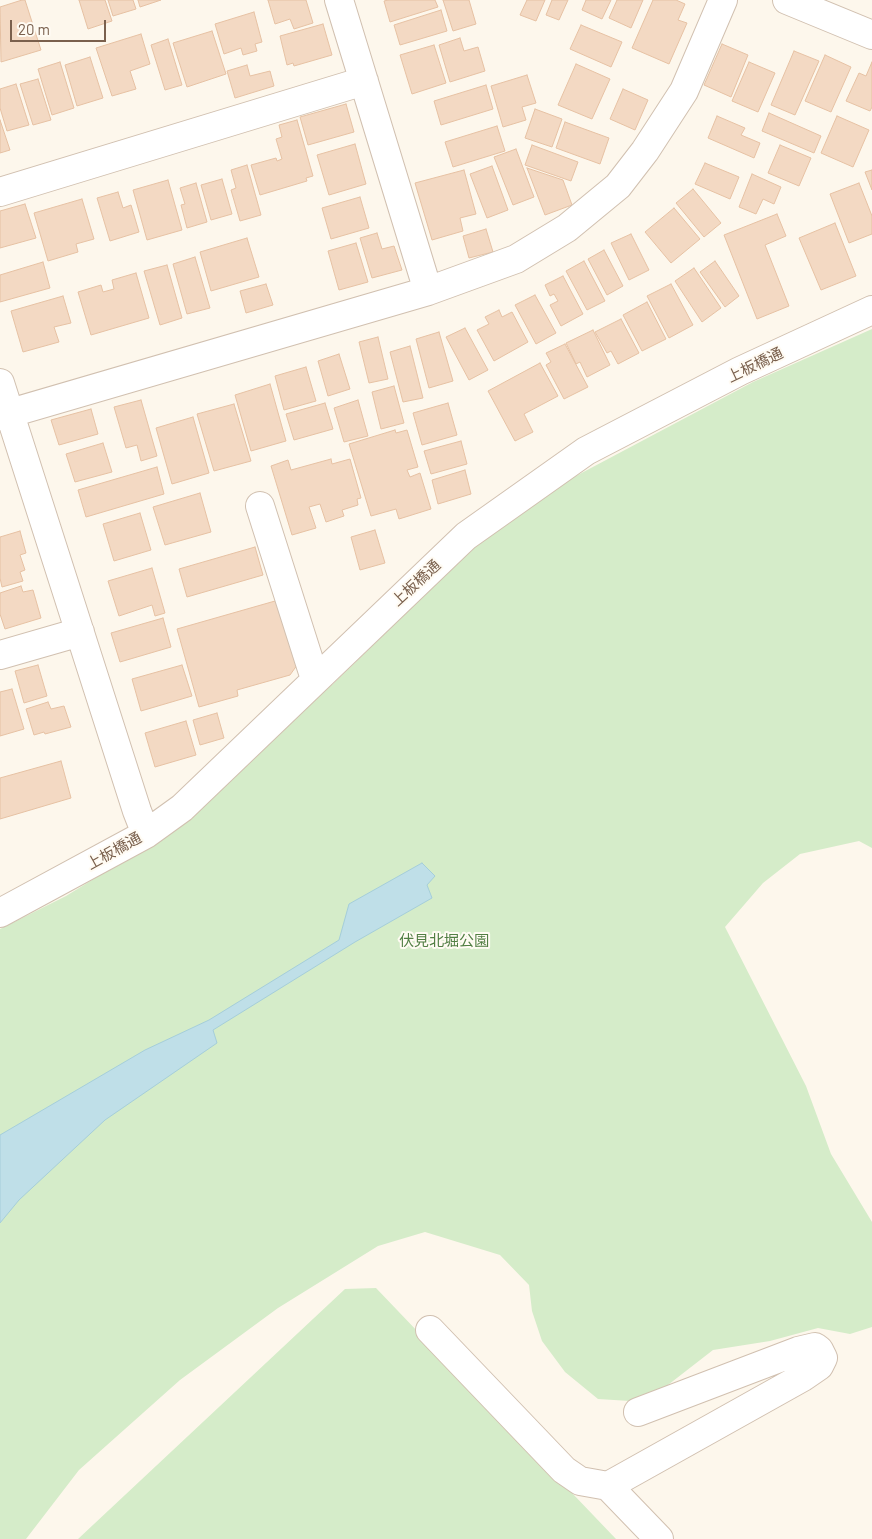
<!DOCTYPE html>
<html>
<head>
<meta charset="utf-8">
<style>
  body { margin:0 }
  #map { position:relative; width:872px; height:1539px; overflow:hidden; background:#fdf7ec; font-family:Barlow,sans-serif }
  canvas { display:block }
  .scale { position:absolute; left:10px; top:20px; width:96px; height:22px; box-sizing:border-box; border:2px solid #7a604d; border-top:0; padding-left:6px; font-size:15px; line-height:18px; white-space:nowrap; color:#7a604d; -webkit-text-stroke:4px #fffbf3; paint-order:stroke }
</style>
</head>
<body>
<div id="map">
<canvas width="872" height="1539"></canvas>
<div class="scale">20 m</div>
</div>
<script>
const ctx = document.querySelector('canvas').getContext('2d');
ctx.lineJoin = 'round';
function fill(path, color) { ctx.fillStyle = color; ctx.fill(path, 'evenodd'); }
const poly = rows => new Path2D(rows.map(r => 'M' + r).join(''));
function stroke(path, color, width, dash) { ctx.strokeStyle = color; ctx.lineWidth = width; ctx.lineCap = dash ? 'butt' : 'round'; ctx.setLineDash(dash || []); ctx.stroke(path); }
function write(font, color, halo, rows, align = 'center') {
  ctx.font = font + ' Barlow,"Noto Sans JP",sans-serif'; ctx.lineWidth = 4; ctx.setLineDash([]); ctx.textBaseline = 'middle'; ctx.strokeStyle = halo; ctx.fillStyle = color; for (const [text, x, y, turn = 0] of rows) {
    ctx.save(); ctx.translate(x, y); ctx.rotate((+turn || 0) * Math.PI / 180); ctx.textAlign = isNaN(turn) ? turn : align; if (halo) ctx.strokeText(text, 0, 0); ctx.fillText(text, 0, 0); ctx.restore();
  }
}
const green = poly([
  [872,329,872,848,859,841,800,854,763,883,725,927,806,1086,831,1154,872,1222,872,1327,850,1334,818,1328,770,1341,713,1350,646,1402,598,1399,565,1372,542,1341,532,1311,529,1285,500,1255,425,1232,378,1246,278,1308,180,1380,79,1470,26,1539,0,1539,0,929,66,896,172,831,257,755,299,709,333,684,471,550,574,477,753,382],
  [376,1288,616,1539,78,1539,345,1289]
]);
const water = poly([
  [422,863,435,876,427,885,432,898,355,942,213,1030,217,1043,105,1120,19,1200,0,1223,0,1135,145,1050,209,1020,339,940,349,904,422,863]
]);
const building = poly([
  [22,0,25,0,41,50,1,62,0,7,22,0],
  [79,0,105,0,112,21,88,29,79,0],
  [108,0,133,0,136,9,113,16,108,0],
  [138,0,161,0,140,7,138,0],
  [268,0,306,0,313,23,294,29,290,19,275,24,268,0],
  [388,0,435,0,438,7,390,22,384,1,388,0],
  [443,0,469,0,476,24,453,31,443,0],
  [527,0,545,0,536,21,520,15,527,0],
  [552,0,568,0,559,20,546,15,552,0],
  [586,0,611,0,602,19,582,10,586,0],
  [617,0,643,0,631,28,609,18,617,0],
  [653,0,676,0,685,4,678,20,687,23,669,64,632,48,653,0],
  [441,10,447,31,400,45,394,25,441,10],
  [254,12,262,42,255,44,257,51,243,55,241,48,224,54,215,24,254,12],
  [323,24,332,55,294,66,293,63,287,65,280,36,323,24],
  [581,25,622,42,611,67,570,49,581,25],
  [212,31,226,74,187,87,173,43,212,31],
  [141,34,150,64,130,71,136,89,112,96,96,48,141,34],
  [460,38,464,51,478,47,485,71,450,82,439,45,460,38],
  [168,39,182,85,165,90,151,45,168,39],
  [722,44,748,55,731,97,704,85,722,44],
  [434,45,446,83,412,94,400,55,434,45],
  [794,51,819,61,795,115,771,105,794,51],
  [825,55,851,67,831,112,805,101,825,55],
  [90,57,103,98,77,106,65,65,90,57],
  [60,62,74,108,52,115,38,69,60,62],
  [749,62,775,73,758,112,732,101,749,62],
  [872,62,872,107,870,111,846,101,859,73,866,76,872,62],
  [576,64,610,79,592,119,558,105,576,64],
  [247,65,250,76,270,71,274,86,235,98,227,71,247,65],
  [527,75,536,103,522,107,526,120,503,127,491,86,527,75],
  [38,79,51,120,33,125,20,84,38,79],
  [16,84,29,125,7,131,0,108,0,89,16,84],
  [486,85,493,109,441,125,434,101,486,85],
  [623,89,648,100,635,130,610,119,623,89],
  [346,104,354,132,308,145,300,117,346,104],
  [535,109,562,119,552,147,525,138,535,109],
  [769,113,821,136,814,153,762,131,769,113],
  [717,116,745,128,741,135,760,143,754,158,708,138,717,116],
  [837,116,869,130,853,167,821,153,837,116],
  [0,120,10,150,0,153,0,120],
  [297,120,313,176,306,178,307,181,260,195,251,165,276,158,277,161,282,159,276,139,282,137,279,125,297,120],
  [565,122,609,138,600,164,556,148,565,122],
  [497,126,505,151,453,167,445,142,497,126],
  [355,144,366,184,329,195,317,155,355,144],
  [532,145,578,162,571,181,525,165,532,145],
  [780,145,811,158,799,186,768,173,780,145],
  [516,149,534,197,513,205,494,157,516,149],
  [705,163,739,177,730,199,695,184,705,163],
  [247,165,261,215,240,221,231,190,236,188,231,170,247,165],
  [492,166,508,210,487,218,470,174,492,166],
  [527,168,563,180,572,205,545,215,527,168],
  [464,170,476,214,460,218,463,231,432,240,415,183,464,170],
  [872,170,872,190,865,172,872,170],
  [752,174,781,187,774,204,763,199,756,214,739,207,752,174],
  [222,179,232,214,211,220,201,185,222,179],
  [168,180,182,230,147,240,133,190,168,180],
  [196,183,207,222,187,228,181,205,185,204,180,188,196,183],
  [859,183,872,216,872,234,849,243,830,194,859,183],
  [693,189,721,223,704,237,676,203,693,189],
  [118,192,123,208,131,205,139,232,110,241,97,198,118,192],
  [360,197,369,228,331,239,322,208,360,197],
  [82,199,94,239,76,244,78,252,48,261,34,213,82,199],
  [25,204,36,238,0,248,0,211,25,204],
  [674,208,700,239,671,263,645,232,674,208],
  [777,214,786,236,765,245,789,306,757,319,724,235,777,214],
  [835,223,856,276,821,290,799,238,835,223],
  [486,229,493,252,469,258,463,236,486,229],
  [377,233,382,249,394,246,402,270,372,278,360,238,377,233],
  [631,234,649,270,629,280,611,243,631,234],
  [247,238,259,277,211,291,200,252,247,238],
  [356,243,368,282,339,290,328,251,356,243],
  [604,250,623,286,607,295,588,259,604,250],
  [195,257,210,308,187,314,173,264,195,257],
  [584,261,605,301,587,310,566,271,584,261],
  [715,261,739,296,725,307,700,272,715,261],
  [43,262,50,288,0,302,0,275,43,262],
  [167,265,182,318,160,325,144,271,167,265],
  [694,268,721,308,702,322,675,281,694,268],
  [136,273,149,318,91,335,78,292,101,285,103,292,114,289,112,280,136,273],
  [563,276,583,314,561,326,550,305,558,301,554,294,550,296,545,285,563,276],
  [266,284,273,305,246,313,240,291,266,284],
  [671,284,693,325,669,338,647,296,671,284],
  [535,295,556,333,536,344,515,305,535,295],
  [63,296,71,323,54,327,59,342,23,352,11,311,63,296],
  [647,302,666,339,642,351,623,315,647,302],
  [499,310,502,317,512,312,528,342,494,361,477,330,489,324,485,317,499,310],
  [621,319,639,353,618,364,611,351,607,353,595,332,621,319],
  [465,328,488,370,469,380,446,337,465,328],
  [593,330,610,365,587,377,580,362,576,364,566,343,593,330],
  [439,332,453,381,429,388,416,339,439,332],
  [378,337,388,379,369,383,359,342,378,337],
  [565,344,588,387,564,399,546,365,551,362,546,353,565,344],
  [410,346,423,398,403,402,390,352,410,346],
  [339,354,350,389,328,396,318,361,339,354],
  [540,363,558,396,524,414,533,432,515,441,488,391,540,363],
  [306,367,316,401,284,410,275,376,306,367],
  [270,384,286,441,251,451,235,395,270,384],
  [394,386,404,423,381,429,372,392,394,386],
  [141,400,157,456,141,461,137,445,126,448,114,407,141,400],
  [358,400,368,436,344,442,334,408,358,400],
  [325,403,333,429,294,440,286,414,325,403],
  [448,403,457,435,422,445,413,413,448,403],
  [234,404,251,461,214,471,197,414,234,404],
  [91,409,98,434,59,445,51,420,91,409],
  [193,417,209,473,172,484,156,428,193,417],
  [395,430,396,433,407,430,418,467,407,470,410,477,420,473,431,509,399,519,396,509,371,516,349,444,395,430],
  [461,441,467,464,431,474,424,451,461,441],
  [103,443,112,472,75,482,66,454,103,443],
  [331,459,332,464,350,459,361,498,357,499,358,505,342,510,344,516,326,522,320,504,309,507,316,528,292,535,271,466,288,460,291,470,331,459],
  [157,467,164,494,86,517,78,490,157,467],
  [465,470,471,494,438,504,432,480,465,470],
  [200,493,211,532,165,545,153,507,200,493],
  [140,513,151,550,114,561,103,524,140,513],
  [375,530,385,563,360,570,351,537,375,530],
  [20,531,26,553,20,555,25,570,20,572,23,581,2,587,0,578,0,537,20,531],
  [255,547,263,575,187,597,179,569,255,547],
  [152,568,165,613,155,616,152,605,119,616,108,581,152,568],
  [21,586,23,592,33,590,41,618,5,629,0,614,0,593,21,586],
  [282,599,300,661,290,675,237,690,238,696,199,707,177,629,282,599],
  [163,618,171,647,120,662,111,633,163,618],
  [38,665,47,696,24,703,15,671,38,665],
  [182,665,192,696,141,711,132,679,182,665],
  [12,689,24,729,0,736,0,692,12,689],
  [48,702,51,709,64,706,71,727,45,734,44,732,34,735,26,709,48,702],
  [217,713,224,738,200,745,193,720,217,713],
  [186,721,196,755,155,767,145,733,186,721],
  [61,761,71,798,0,819,0,778,61,761]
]);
const minor = poly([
  [339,0,428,291],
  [787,0,872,35],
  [0,192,364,81],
  [0,383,137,811,146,834],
  [0,416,428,291,516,259,567,228,618,186,645,151,684,91,723,0],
  [260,506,315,679],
  [0,655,80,632],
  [0,913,146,834,182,808,466,536,586,451,740,371,872,310],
  [430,1330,564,1470,580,1481,608,1486,659,1539],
  [608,1486,803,1377,819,1366,823,1358,819,1350,815,1347,798,1351,638,1412]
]);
const streetNames = [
  ["上板橋通",755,365,-26],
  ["上板橋通",416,583,-43],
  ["上板橋通",114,851,-29]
];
const parkNames = [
  ["伏見北堀公園",444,941]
];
fill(green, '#d5ecc9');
fill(water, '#bfdfe8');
stroke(water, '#a5ceda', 1);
fill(building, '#f3d9c3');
stroke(building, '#e6c1a3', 1);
stroke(minor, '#d1c0b0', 30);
stroke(minor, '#fff', 28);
write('15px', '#7a604d', '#fffbf3', streetNames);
write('15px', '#527f44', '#fffbf3', parkNames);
</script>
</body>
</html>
